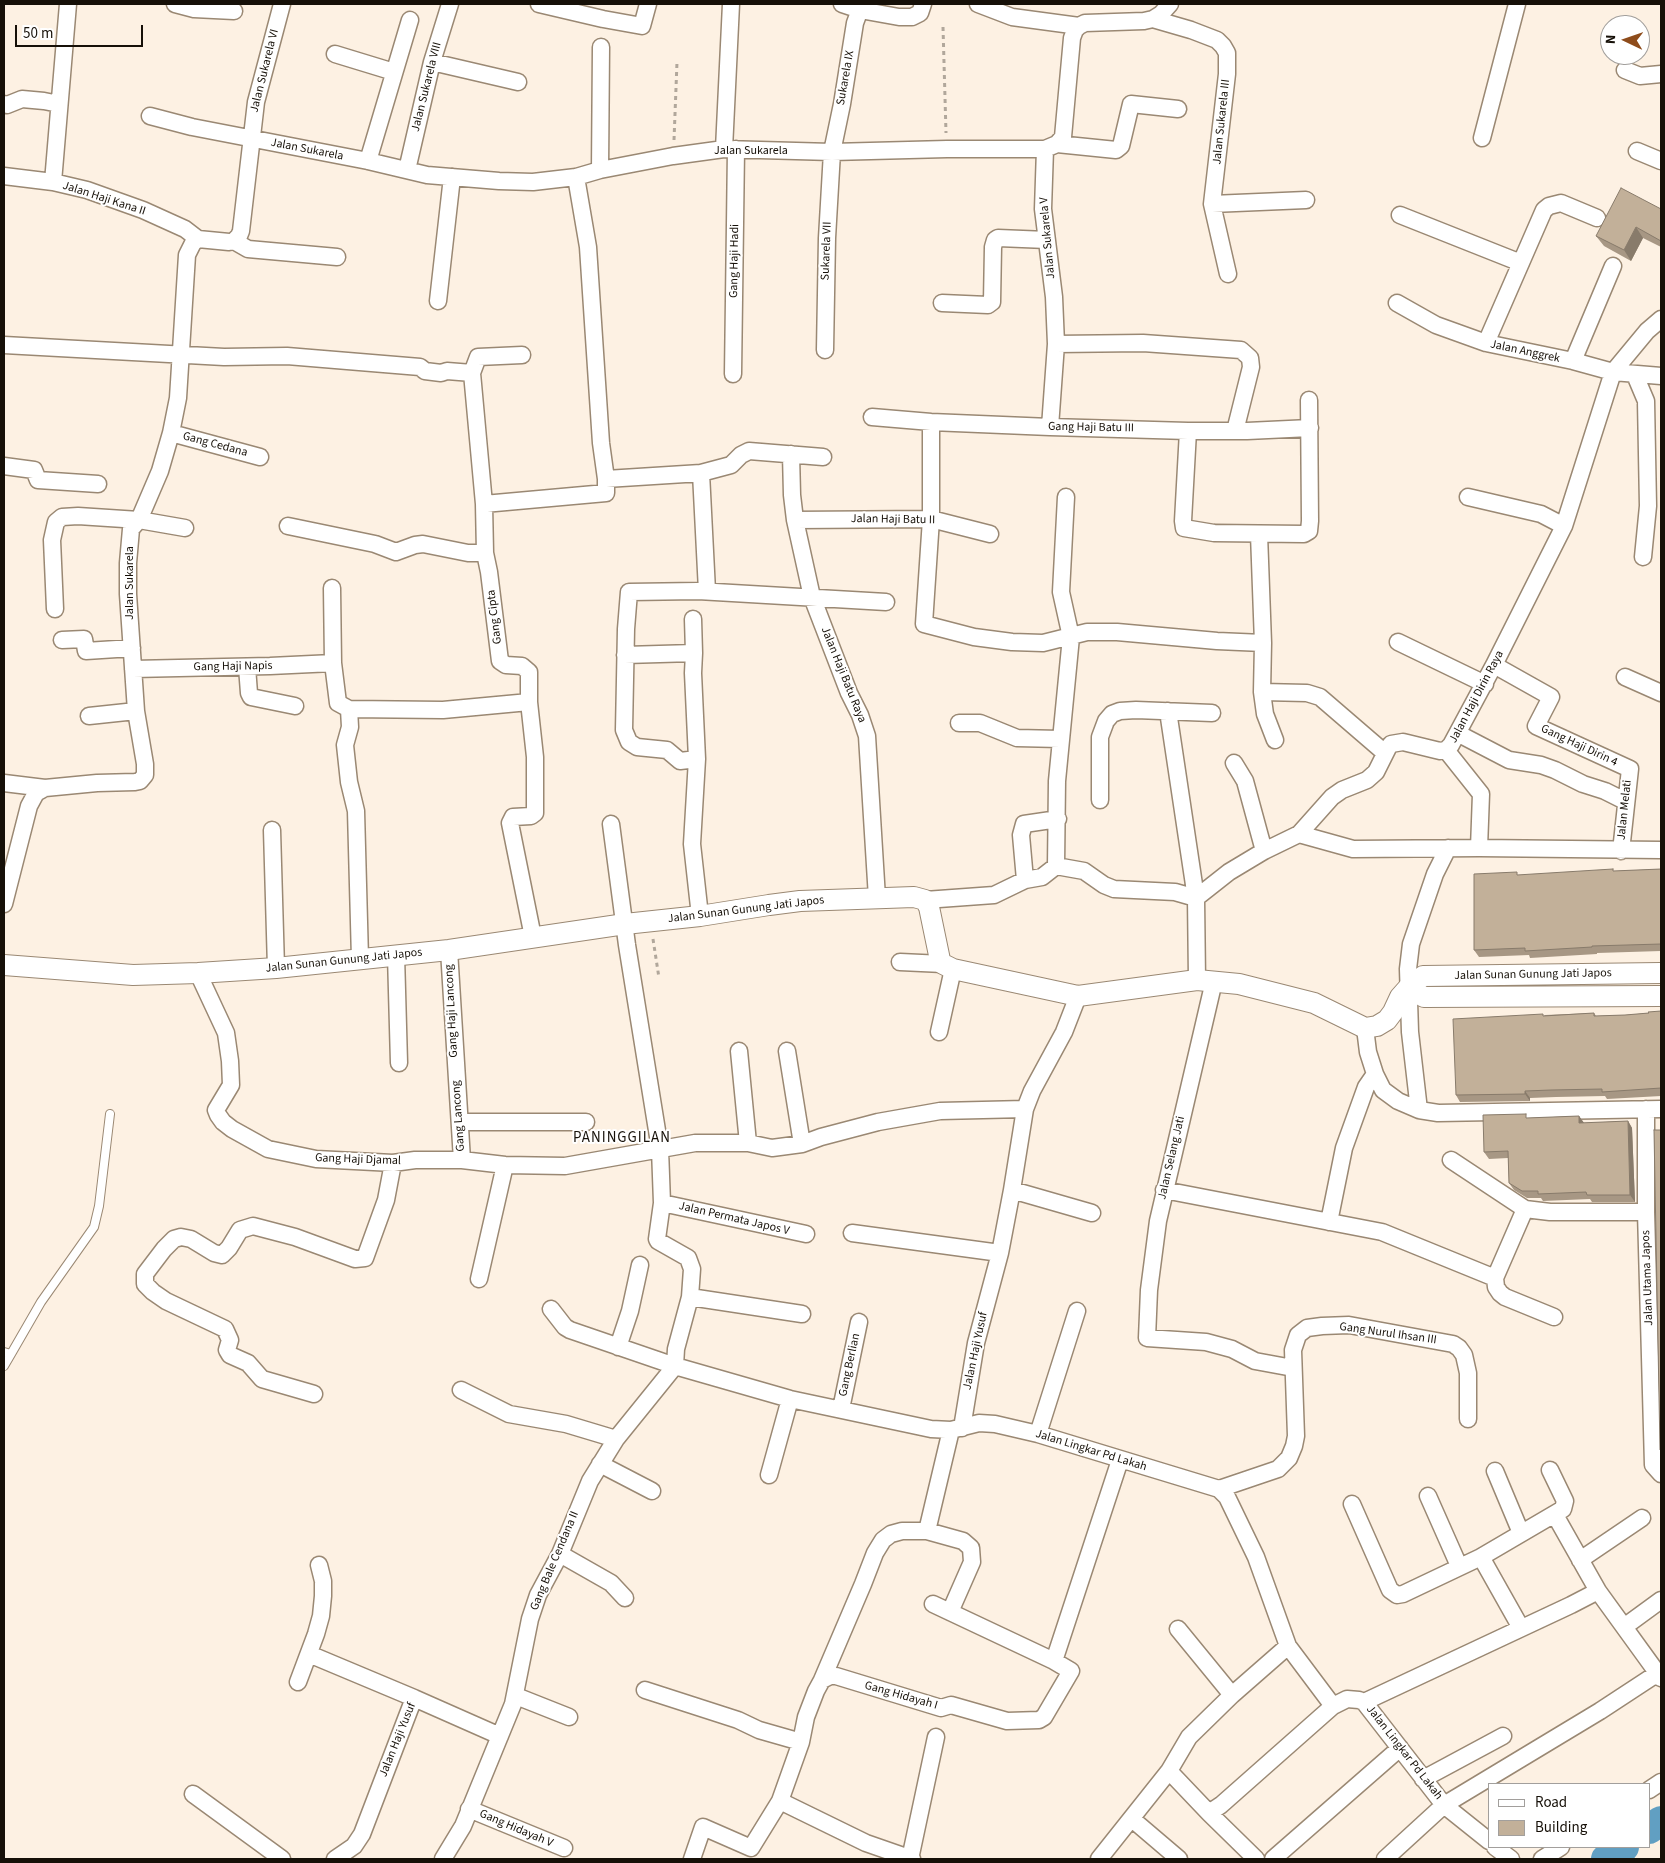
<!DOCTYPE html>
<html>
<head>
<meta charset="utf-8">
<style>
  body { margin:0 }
  #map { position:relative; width:1665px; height:1863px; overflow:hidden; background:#fdf1e3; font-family:"Source Sans 3",sans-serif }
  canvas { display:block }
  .frame { position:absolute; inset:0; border:5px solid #161008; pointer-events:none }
  .legend { position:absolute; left:1488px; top:1783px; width:162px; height:65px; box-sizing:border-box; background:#fff; border:1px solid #a29f9c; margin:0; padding:6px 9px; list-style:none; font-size:15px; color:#161008 }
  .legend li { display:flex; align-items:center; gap:10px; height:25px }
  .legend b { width:25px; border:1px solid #a29f9c }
  .north { position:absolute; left:1600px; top:15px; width:50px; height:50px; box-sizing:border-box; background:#fff; border:1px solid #a29f9c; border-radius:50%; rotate:273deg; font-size:14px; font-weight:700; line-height:20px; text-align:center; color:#161008 }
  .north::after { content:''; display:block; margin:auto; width:18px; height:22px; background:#8e4c1b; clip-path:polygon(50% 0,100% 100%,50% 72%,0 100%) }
  .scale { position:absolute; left:15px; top:25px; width:128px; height:22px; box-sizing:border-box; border:2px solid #161008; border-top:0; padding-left:6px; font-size:15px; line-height:18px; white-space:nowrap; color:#161008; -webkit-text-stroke:4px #fff; paint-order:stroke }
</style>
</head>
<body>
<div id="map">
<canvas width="1665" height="1863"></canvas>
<div class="frame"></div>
<ul class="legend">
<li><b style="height:6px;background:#fff"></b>Road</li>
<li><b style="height:14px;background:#c2b099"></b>Building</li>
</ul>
<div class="north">N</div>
<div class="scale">50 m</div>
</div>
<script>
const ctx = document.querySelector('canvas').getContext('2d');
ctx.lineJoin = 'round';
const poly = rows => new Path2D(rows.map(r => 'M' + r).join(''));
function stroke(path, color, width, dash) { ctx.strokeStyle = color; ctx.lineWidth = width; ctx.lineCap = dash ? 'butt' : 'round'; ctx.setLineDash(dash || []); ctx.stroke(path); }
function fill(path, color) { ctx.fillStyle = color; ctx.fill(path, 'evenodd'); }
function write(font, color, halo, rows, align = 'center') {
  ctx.font = font + ' "Source Sans 3",sans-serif'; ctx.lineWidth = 4; ctx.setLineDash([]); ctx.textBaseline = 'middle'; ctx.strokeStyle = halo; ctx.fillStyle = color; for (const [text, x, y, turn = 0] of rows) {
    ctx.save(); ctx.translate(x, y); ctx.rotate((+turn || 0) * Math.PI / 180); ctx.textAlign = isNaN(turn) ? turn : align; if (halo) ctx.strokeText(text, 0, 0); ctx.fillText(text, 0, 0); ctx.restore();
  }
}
const river = poly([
  [1649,1829,1661,1821],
  [1606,1859,1624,1847]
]);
const path = poly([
  [943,27,946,133],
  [674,140,677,62],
  [653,939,659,978]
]);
const service = poly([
  [4,1352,11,1354,41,1302,94,1227,99,1206,110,1114],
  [4,1366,11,1354]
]);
const minor = poly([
  [175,4,194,9,234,11],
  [539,4,603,19,642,26,648,4],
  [842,4,860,10,899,17,912,17,920,13,923,4],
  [978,4,1012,17,1079,26],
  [1153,19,1191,30,1217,40,1223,46,1227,53,1227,74,1212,204,1228,274],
  [335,54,394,72],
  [432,62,518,82],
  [1625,70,1640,76,1661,74],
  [4,104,7,105,22,99,44,101,59,104],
  [150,116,192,127,368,161,427,175,499,181,533,182,576,177,600,170,673,156,724,149,832,152,947,149,1045,149,1057,144,1063,137,1072,38,1075,30,1079,26,1085,23,1144,21,1153,19,1161,14,1170,4],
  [1482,138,1517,4],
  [1057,144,1116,150,1121,146,1131,104,1178,109],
  [724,149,731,4],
  [1045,149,1043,209,1054,297,1056,344,1050,427],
  [1637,151,1661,161],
  [368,161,410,20],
  [407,170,432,62,450,4],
  [600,170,601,47],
  [4,176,53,182,87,190,143,210,185,229,198,239],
  [53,182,68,4],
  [1212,204,1306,200],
  [1400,215,1521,263],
  [234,241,248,249,337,257],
  [438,301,452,177],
  [942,303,988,305,992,302,993,247,995,240,998,238,1047,240],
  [1397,303,1436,325,1486,343,1573,361,1613,372,1661,376],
  [1486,343,1544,210,1549,206,1561,203,1597,218],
  [1056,344,1143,343,1241,350,1250,358,1251,367,1235,431],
  [4,345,224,357,287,356,420,367,425,371,441,373,447,371,472,373],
  [825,350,827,238,832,152,842,104,855,23,862,4],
  [522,355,478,357,472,373,484,504,485,553,489,572,500,661,506,665,522,666,529,672,529,702,535,757,535,813,531,816,513,817,510,823,533,937],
  [1573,361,1613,266],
  [733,374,736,149],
  [1635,375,1646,401,1648,506,1643,557],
  [872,417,931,422,1050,427,1188,431,1247,431,1310,428],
  [931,422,931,519,924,624,974,637,1012,642,1043,643,1087,632,1117,632,1217,641,1263,643],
  [1188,431,1183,521,1184,528,1214,533,1304,534,1309,531,1310,521,1309,400],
  [171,433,260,457],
  [791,454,792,495,795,520,812,597,849,693,860,715,867,736,877,898],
  [4,466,34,470,38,480,98,484],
  [701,473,707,591],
  [606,479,701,473,731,465,741,455,749,451,823,457],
  [1468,497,1541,514,1564,526],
  [484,504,606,493,606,479,601,443,588,247,576,177],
  [795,520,931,519,990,534],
  [288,526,375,544,396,552,415,545,423,544,468,553,485,553],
  [1259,534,1263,643,1262,692,1265,714,1275,740],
  [332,588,333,663,338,703,349,709,350,727,345,745,349,782,356,811,360,959],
  [55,609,52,540,56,522,62,517,78,516,139,520,185,528],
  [693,619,694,653,693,673,697,759,692,844,700,916],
  [62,640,84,639,86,651,132,648],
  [1398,642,1485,684],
  [625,655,694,653],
  [1494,665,1551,697,1536,726,1630,769,1621,851],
  [247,667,249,693,251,697,295,706],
  [133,669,270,666,333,663],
  [1625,677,1661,693],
  [1262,692,1307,693,1320,697,1385,753],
  [349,709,443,710,529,702],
  [1168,711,1196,898,1197,980],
  [89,716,136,711],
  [959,723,980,723,1017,738,1060,739],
  [1459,734,1509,760,1541,765,1555,770,1583,784,1605,791,1625,801],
  [1446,750,1481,794,1479,848],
  [697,759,680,761,667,750,637,747,629,742,624,730,626,629,629,592,698,591,886,602],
  [1234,763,1245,781,1264,851],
  [4,783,45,788],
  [1100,800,1100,737,1106,721,1112,714,1120,711,1136,710,1212,713],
  [611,824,627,945,660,1149,662,1203,657,1239,658,1241,688,1258,692,1269,690,1297,676,1349,675,1366],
  [272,830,276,968],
  [1299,834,1353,849,1479,848,1661,850],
  [1056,866,1057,781,1071,637,1061,592,1066,497],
  [1056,866,1084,871,1104,885,1114,889,1175,892,1196,898],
  [1025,880,1021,835,1024,824,1058,819],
  [1196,898,1229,872,1264,851,1299,834,1332,797,1342,790,1367,780,1376,772,1388,748,1391,744,1403,742,1440,751,1446,750,1451,745,1494,665,1564,526,1613,372,1647,331,1661,319],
  [925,900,994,895,1025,880,1042,877,1056,866],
  [4,904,29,806,36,793,45,788,97,783,135,782,140,781,145,775,145,764,136,711,128,594,128,563,131,529,139,520,160,471,171,433,178,398,187,255,193,243,198,239,229,242,234,241,239,236,241,231,256,102,282,4],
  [449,950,462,1160],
  [396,955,399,1063],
  [900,962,943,964],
  [198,973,226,1033,230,1061,231,1085,216,1110,218,1115,223,1122,232,1129,268,1149,316,1159,393,1163,415,1160,462,1160,505,1165,565,1166,695,1143,748,1143,772,1148,802,1144,821,1137,878,1122,940,1111,1025,1109],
  [1214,981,1158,1221,1149,1290,1147,1338,1206,1342,1232,1349,1255,1361,1293,1368],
  [1365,1028,1368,1052,1375,1074,1383,1090,1398,1101,1419,1110,1438,1113,1661,1109],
  [939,1032,953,969],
  [739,1051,748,1143],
  [787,1051,802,1144],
  [1646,1109,1646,1212,1653,1465,1661,1474],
  [1419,1110,1410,1032,1408,969,1411,944,1435,874,1448,848],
  [460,1122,586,1122],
  [1451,1160,1525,1209,1550,1212,1646,1212],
  [1012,1190,1092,1213],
  [1164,1190,1382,1232,1495,1278],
  [662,1203,806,1234],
  [1525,1209,1495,1278,1496,1287,1500,1293,1505,1297,1554,1317],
  [1329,1222,1344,1148,1366,1087,1375,1074],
  [852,1233,1000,1253],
  [479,1279,505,1165],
  [690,1297,802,1314],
  [551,1309,565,1327,570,1330,675,1366,790,1399,931,1429,951,1430,979,1423,995,1424,1038,1434,1219,1489,1227,1497,1256,1557,1288,1646,1333,1706],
  [618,1347,630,1311,640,1265],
  [461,1390,509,1414,566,1424,616,1439],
  [314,1394,262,1379,248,1363,230,1355,227,1350,230,1340,225,1329,166,1301,153,1292,145,1284,145,1274,164,1249,174,1239,181,1237,191,1239,214,1253,222,1255,229,1248,240,1230,253,1226,295,1237,355,1259,365,1258,386,1200,393,1163],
  [841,1409,859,1322],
  [962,1428,976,1343,1000,1253,1012,1190,1025,1109,1032,1091,1064,1032,1078,996],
  [1038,1434,1077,1311],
  [600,1464,652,1491],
  [1495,1471,1521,1533],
  [769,1475,790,1399],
  [1219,1489,1278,1469,1289,1458,1294,1446,1296,1436,1293,1350,1298,1335,1307,1328,1322,1326,1349,1325,1453,1344,1459,1348,1464,1355,1468,1373,1468,1419],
  [1428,1496,1459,1566],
  [1352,1504,1390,1590,1397,1595,1403,1594,1481,1557],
  [1555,1515,1598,1591],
  [927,1531,951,1430],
  [560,1554,611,1583,625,1598],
  [1580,1560,1642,1518],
  [933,1604,1054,1661],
  [1624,1627,1661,1600],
  [1521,1628,1481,1557,1563,1509,1565,1501,1550,1470],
  [1178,1629,1232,1695],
  [309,1654,414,1698],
  [822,1680,863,1584,875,1553,883,1540,891,1534,902,1531,927,1531,963,1541,971,1548,972,1562,950,1612],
  [298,1682,316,1634,321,1616,323,1596,323,1581,319,1565],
  [645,1690,738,1720,759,1730,801,1742,806,1717,816,1691,822,1680,830,1676,836,1676,941,1708,951,1705,1007,1721,1039,1720,1044,1717,1071,1671,1054,1661,1120,1460],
  [516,1696,569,1717],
  [1364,1702,1571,1605,1598,1591,1661,1678],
  [1169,1771,1209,1813,1221,1805,1333,1706,1347,1699,1359,1700,1364,1702,1444,1805,1489,1841],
  [1423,1779,1503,1736],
  [1649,1790,1661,1782],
  [193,1794,282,1859],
  [780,1801,866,1843,912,1859],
  [469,1809,564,1848],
  [1209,1813,1256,1859],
  [1132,1819,1179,1859],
  [1495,1847,1511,1859],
  [335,1859,354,1846,362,1834,414,1698,500,1736],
  [443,1859,463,1826,513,1704,530,1619,538,1595,560,1554,590,1481,616,1439,675,1366],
  [692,1859,703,1827,751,1848,780,1801,801,1742],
  [910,1859,936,1737],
  [1099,1859,1169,1771,1189,1737,1232,1695,1288,1646],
  [1273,1859,1400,1748],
  [1385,1859,1444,1805,1600,1711,1661,1671],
  [1542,1859,1561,1847]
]);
const tertiary = poly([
  [4,965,133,975,198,973,276,968,449,950,625,924,700,916,769,905,800,901,914,897,925,900,929,907,940,960,943,964,953,969,1078,996,1197,980,1239,984,1314,1003,1365,1028,1377,1026,1387,1020,1393,1012,1400,997,1408,988,1423,976,1661,973],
  [1408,988,1424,997,1661,996]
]);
const wall = poly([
  [1661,209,1661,247,1643,238,1631,261,1604,246,1596,236],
  [1661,869,1661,951,1597,953,1597,954,1530,958,1529,955,1479,957,1474,950,1615,871],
  [1661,1011,1661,1096,1607,1099,1605,1096,1556,1097,1530,1098,1530,1101,1460,1102,1456,1095,1545,1015,1594,1013,1596,1016,1625,1015,1649,1013],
  [1579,1116,1584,1123,1628,1121,1632,1128,1635,1202,1592,1202,1590,1199,1543,1201,1541,1198,1527,1198,1514,1190,1509,1183,1508,1158,1489,1159,1484,1152,1528,1118]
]);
const shadedWall = poly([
  [1636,227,1643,238,1631,261,1624,250],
  [1525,1091,1530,1098,1530,1101,1525,1094],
  [1579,1116,1584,1123,1579,1123],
  [1628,1121,1632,1128,1635,1202,1630,1195]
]);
const building = poly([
  [1621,188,1661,209,1661,241,1636,227,1624,250,1596,236,1621,188],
  [1613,869,1613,871,1661,869,1661,944,1592,946,1592,947,1525,951,1525,948,1474,950,1474,874,1517,872,1517,875,1613,869],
  [1661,1011,1661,1088,1602,1092,1602,1089,1551,1090,1525,1091,1525,1094,1456,1095,1453,1019,1543,1014,1543,1016,1594,1013,1594,1016,1625,1015,1649,1013,1648,1012,1661,1011],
  [1526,1114,1526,1118,1579,1116,1579,1123,1628,1121,1630,1195,1587,1195,1586,1192,1538,1194,1538,1191,1522,1191,1509,1183,1508,1151,1484,1152,1483,1115,1526,1114],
  [1654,1130,1661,1130,1661,1450,1660,1450,1654,1130]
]);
const streetNames = [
  ["Jalan Sukarela VI",265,71,-76],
  ["Sukarela IX",846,78,-80],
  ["Jalan Sukarela VIII",427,87,-76],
  ["Jalan Sukarela III",1222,122,-84],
  ["Jalan Sukarela",307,150,11],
  ["Jalan Sukarela",751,151],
  ["Jalan Haji Kana II",104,199,18],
  ["Jalan Sukarela V",1048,238,-95],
  ["Sukarela VII",827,251,-88],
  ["Gang Haji Hadi",735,261,-89],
  ["Jalan Anggrek",1525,352,12],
  ["Gang Haji Batu III",1091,428,1],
  ["Gang Cedana",215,445,15],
  ["Jalan Haji Batu II",893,520,1],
  ["Jalan Sukarela",130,583,-90],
  ["Gang Cipta",495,617,-97],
  ["Gang Haji Napis",233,667,-1],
  ["Jalan Haji Batu Raya",843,675,68],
  ["Jalan Haji Dirin Raya",1477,697,-62],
  ["Gang Haji Dirin 4",1579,746,25],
  ["Jalan Melati",1625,810,-84],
  ["Jalan Sunan Gunung Jati Japos",746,910,-7],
  ["Jalan Sunan Gunung Jati Japos",344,961,-6],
  ["Jalan Sunan Gunung Jati Japos",1533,975,-1],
  ["Gang Haji Lancong",452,1011,-93],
  ["Gang Lancong",459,1116,-94],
  ["Jalan Selang Jati",1172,1158,-77],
  ["Gang Haji Djamal",358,1160,2],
  ["Jalan Permata Japos V",734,1219,13],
  ["Jalan Utama Japos",1648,1278,-92],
  ["Gang Nurul Ihsan III",1388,1334,8],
  ["Jalan Haji Yusuf",976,1351,-78],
  ["Gang Berlian",850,1365,-78],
  ["Jalan Lingkar Pd Lakah",1091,1451,17],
  ["Gang Bale Cendana II",555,1561,-67],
  ["Gang Hidayah I",901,1696,16],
  ["Jalan Haji Yusuf",398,1740,-68],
  ["Jalan Lingkar Pd Lakah",1404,1753,52],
  ["Gang Hidayah V",516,1829,23]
];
const quarterNames = [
  ["PANINGGILAN",622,1139]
];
stroke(river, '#619fc2', 30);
stroke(service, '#9a8873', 10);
stroke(minor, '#9a8873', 19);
stroke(tertiary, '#9a8873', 22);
stroke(path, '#b1a79b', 3, [4, 4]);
stroke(service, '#fff', 8);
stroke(minor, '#fff', 16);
stroke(tertiary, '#fff', 20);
fill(wall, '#a79784');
fill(shadedWall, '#887b6b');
fill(building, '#c2b099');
stroke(building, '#887b6b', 1);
write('12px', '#161008', '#fff', streetNames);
ctx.letterSpacing = '1px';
write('15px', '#161008', '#fff', quarterNames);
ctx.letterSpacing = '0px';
</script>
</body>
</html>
